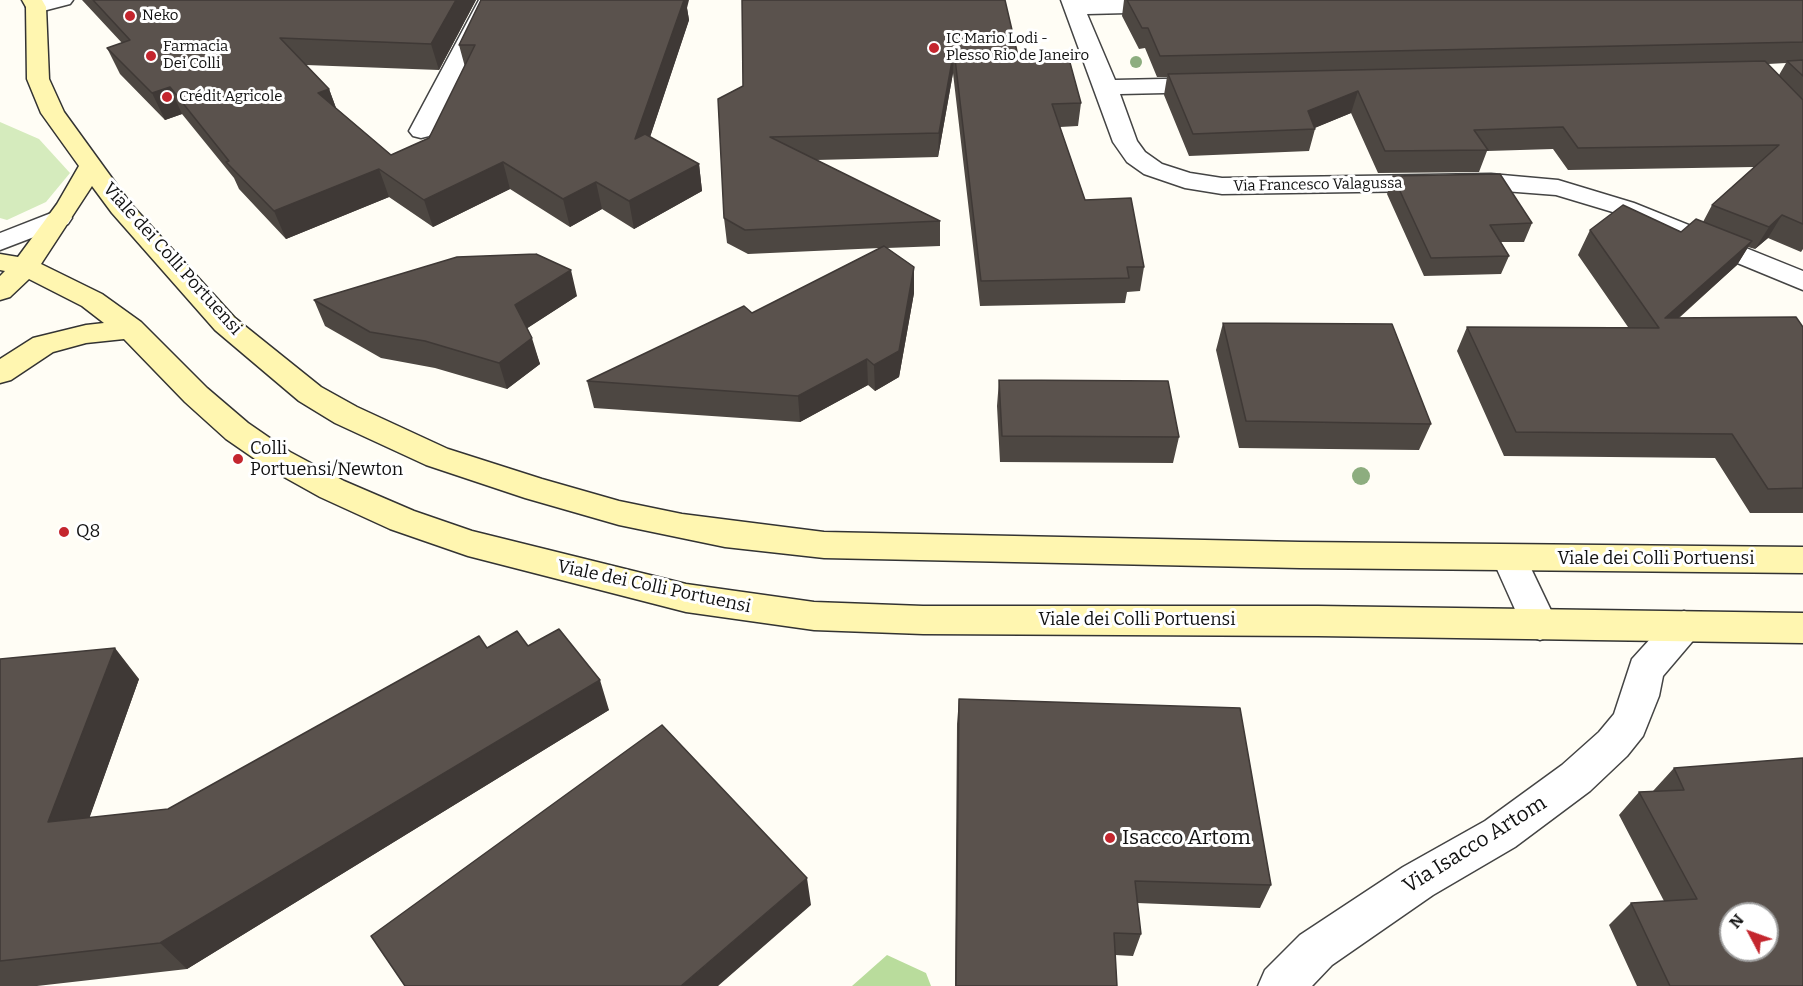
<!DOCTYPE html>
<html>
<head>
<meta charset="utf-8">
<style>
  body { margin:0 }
  #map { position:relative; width:1803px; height:986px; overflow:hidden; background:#fffdf5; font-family:Bitter,serif }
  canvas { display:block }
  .north { position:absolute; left:1719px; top:902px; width:60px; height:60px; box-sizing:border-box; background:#fff; border:2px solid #a0a0a0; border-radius:50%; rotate:311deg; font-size:16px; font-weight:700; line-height:24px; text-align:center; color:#111 }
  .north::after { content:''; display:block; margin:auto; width:21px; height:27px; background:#c4262e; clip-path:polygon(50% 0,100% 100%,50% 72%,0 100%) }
</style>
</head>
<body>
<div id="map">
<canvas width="1803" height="986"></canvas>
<div class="north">N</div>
</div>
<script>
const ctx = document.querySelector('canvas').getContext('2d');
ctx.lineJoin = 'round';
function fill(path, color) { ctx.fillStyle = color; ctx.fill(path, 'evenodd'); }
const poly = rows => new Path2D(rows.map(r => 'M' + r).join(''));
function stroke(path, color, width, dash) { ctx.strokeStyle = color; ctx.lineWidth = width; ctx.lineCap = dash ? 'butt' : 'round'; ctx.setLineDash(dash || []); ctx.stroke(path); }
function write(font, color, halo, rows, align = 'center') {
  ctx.font = font + ' Bitter,serif'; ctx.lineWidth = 6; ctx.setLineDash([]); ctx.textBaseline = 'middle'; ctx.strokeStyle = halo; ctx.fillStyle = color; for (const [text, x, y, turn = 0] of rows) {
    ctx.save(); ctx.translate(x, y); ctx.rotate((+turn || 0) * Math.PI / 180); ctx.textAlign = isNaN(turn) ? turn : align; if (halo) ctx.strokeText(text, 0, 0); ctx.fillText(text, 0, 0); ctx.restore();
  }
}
const green = poly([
  [0,122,39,139,70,173,46,202,7,220,0,218]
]);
const forest = poly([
  [887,955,926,973,931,986,852,986]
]);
const street = poly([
  [39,0,73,0,70,4,43,11,36,13,29,11,26,7,29,3,39,0],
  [479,0,499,0,433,131,429,136,421,138,413,136,409,131,479,0],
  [1061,0,1170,0,1176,2,1179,6,1176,10,1169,12,1087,14,1115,80,1210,78,1218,80,1221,85,1218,90,1210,92,1120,94,1137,141,1145,152,1162,164,1190,173,1222,178,1491,174,1558,180,1634,203,1803,271,1803,290,1616,213,1556,195,1491,190,1222,194,1185,188,1144,174,1127,162,1113,142,1061,0],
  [59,210,68,212,72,218,68,224,0,250,0,233,59,210],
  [1509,545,1521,549,1526,558,1558,625,1553,635,1540,640,1527,635,1522,625,1492,558,1497,549,1509,545],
  [1684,611,1697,616,1702,626,1697,636,1663,676,1659,696,1643,736,1627,756,1590,791,1515,847,1433,895,1332,965,1312,986,1258,986,1265,970,1300,935,1403,867,1485,821,1562,765,1599,732,1614,714,1632,659,1671,616,1684,611]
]);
const secondary = poly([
  [22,0,42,0,46,7,49,79,64,112,130,203,235,318,321,387,357,407,448,449,542,479,619,501,682,514,824,532,1300,542,1803,547,1803,573,1300,568,824,558,725,547,619,525,525,498,426,465,335,423,299,401,215,330,112,213,92,186,41,264,102,294,141,322,207,388,248,423,290,452,344,481,414,511,472,531,686,584,814,602,923,606,1318,606,1803,613,1803,643,1318,636,923,634,814,630,686,612,468,556,390,529,320,497,268,468,226,439,185,402,124,339,86,343,53,352,11,380,0,383,0,359,33,338,86,325,104,323,82,306,29,279,10,297,0,300,0,276,5,271,0,270,0,254,18,257,57,204,79,166,41,113,27,79,26,7,22,0]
]);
const trees = [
  [1136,62,6],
  [1361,476,9]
];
const wall = poly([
  [82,0,476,0,439,70,306,65,329,89,336,108,391,155,429,138,465,67,459,45,687,8,689,20,650,137,699,164,702,191,634,229,602,209,570,227,510,189,433,227,389,197,286,239,239,189,234,178,182,114,165,120,120,74,107,48,122,43],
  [742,0,1019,60,1081,103,1078,126,1060,127,1085,200,1144,267,1140,291,1127,292,1125,303,980,306,953,73,938,157,816,160,940,221,940,246,887,248,914,267,914,293,899,377,875,391,868,385,800,422,594,408,587,381,752,313,880,248,748,254,727,243,724,218,743,86],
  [1124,0,1803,0,1803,249,1801,252,1768,238,1755,249,1748,247,1737,265,1679,318,1803,327,1803,513,1750,513,1715,458,1504,456,1457,351,1467,327,1628,327,1578,255,1590,230,1681,232,1703,222,1712,205,1754,167,1568,170,1553,149,1487,151,1479,172,1378,173,1351,113,1314,128,1315,129,1309,151,1189,156,1164,95,1167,77,1157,77,1145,48,1139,49,1122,16],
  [1786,63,1779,75,1768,64],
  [1393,176,1532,223,1524,242,1501,242,1509,256,1501,274,1424,276,1387,194],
  [577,296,527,328,540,364,507,389,435,368,381,358,325,326,314,300],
  [1223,323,1431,424,1419,450,1239,448,1216,350],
  [999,380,1179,437,1173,463,1000,462,997,406],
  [528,646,609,710,187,969,37,986,0,986,0,659,139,679,89,818,168,809,487,648],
  [959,699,1271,885,1260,908,1137,903,1141,934,1133,956,1115,955,1117,986,955,986,957,724],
  [1674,768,1803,986,1637,986,1609,925,1631,903,1664,901,1619,815,1639,792,1653,791]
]);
const shadedWall = poly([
  [456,0,476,0,439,70,431,44],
  [682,0,689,0,687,8,689,20,640,167,635,139],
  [954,50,953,73,938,157,939,133],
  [170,87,182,114,165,120,152,93],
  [329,89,339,116,318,93],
  [1358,91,1351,113,1310,130,1308,111],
  [503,162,510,189,433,227,424,200],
  [699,164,702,191,634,229,629,201],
  [379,169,389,197,286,239,274,211],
  [596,182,602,209,570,227,563,199],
  [1782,215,1768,238,1755,249,1769,227],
  [1752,241,1737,265,1651,342,1665,318],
  [914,267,914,293,899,377,875,391,874,365],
  [571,270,577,296,523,331,515,305],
  [532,338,540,364,507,389,499,363],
  [867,359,868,385,800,422,798,396],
  [115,648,139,679,78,850,48,822],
  [600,680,609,710,187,969,160,943],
  [807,878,811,905,718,986,681,986]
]);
const building = poly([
  [93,0,456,0,431,44,280,38,329,89,318,93,391,155,429,138,475,45,459,45,481,0,684,0,635,139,645,134,699,164,629,201,596,182,563,199,503,162,424,200,379,169,274,211,226,162,229,161,170,87,152,93,107,48,130,40,93,0],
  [742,0,1005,0,1019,60,1069,59,1081,103,1052,104,1085,200,1131,198,1144,267,1127,267,1129,278,981,281,954,50,939,133,770,137,940,221,745,230,724,218,718,99,743,86,742,0],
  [1127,0,1803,0,1803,42,1160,56,1148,28,1142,28,1127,0],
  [1803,60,1803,76,1787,61,1803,60],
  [1765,61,1803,100,1803,224,1782,215,1769,227,1712,205,1779,145,1578,148,1563,127,1474,130,1488,150,1385,151,1358,91,1308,111,1315,129,1193,134,1168,74,1765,61],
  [1500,174,1532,223,1490,225,1509,256,1431,258,1393,176,1500,174],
  [1623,205,1681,232,1696,219,1752,241,1665,318,1796,317,1803,327,1803,488,1768,489,1732,434,1516,432,1467,327,1659,328,1590,230,1623,205],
  [884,246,914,267,899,351,874,365,867,359,798,396,587,381,744,306,752,313,884,246],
  [536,254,571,270,515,305,532,338,499,363,425,341,370,332,314,300,457,257,536,254],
  [1223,323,1392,324,1431,424,1246,421,1223,323],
  [999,380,1168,381,1179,437,1002,436,999,380],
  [559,629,600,680,160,943,0,961,0,659,115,648,48,822,168,809,479,636,487,648,517,631,528,646,559,629],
  [959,699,1240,708,1271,885,1135,881,1141,934,1114,933,1117,986,956,986,959,699],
  [662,725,807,878,681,986,405,986,371,936,662,725],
  [1803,758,1803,986,1670,986,1631,903,1697,899,1639,792,1684,790,1674,768,1803,758],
  [1731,914,1767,914,1767,950,1731,950,1731,914]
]);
const markers = [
  [130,16,6,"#c4262e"],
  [934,48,6,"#c4262e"],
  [151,56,6,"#c4262e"],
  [167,97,6,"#c4262e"],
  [238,459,6,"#c4262e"],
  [64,532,6,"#c4262e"],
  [1110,838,6,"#c4262e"]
];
const farPoinames = [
  ["Neko",142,16],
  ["IC Mario Lodi -",946,39],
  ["Plesso Rio de Janeiro",946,56],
  ["Farmacia",163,47],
  ["Dei Colli",163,64],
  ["Crédit Agricole",179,97]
];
const farStreetnames = [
  ["Via Francesco Valagussa",1318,185,-1]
];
const streetNames = [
  ["Viale dei Colli Portuensi",172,259,48],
  ["Viale dei Colli Portuensi",1656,559],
  ["Viale dei Colli Portuensi",654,587,12],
  ["Viale dei Colli Portuensi",1137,620]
];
const poiNames = [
  ["Colli",250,449],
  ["Portuensi/Newton",250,470],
  ["Q8",76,532]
];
const nearPoinames = [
  ["Isacco Artom",1122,838]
];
const nearStreetnames = [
  ["Via Isacco Artom",1475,845,-32]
];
fill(green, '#d5ebbd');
fill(forest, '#b9dc9c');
stroke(street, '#444', 3);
stroke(secondary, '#333', 3);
fill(street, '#fff');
fill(secondary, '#fff6b0');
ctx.fillStyle = '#8dad7f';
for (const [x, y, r] of trees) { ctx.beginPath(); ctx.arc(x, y, r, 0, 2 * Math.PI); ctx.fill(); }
fill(wall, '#4d4742');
fill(shadedWall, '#3f3936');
fill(building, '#5a524d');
stroke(building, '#3f3936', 1.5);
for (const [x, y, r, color] of markers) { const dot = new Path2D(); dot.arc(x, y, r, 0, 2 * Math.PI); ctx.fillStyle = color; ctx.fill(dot); stroke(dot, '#fff', 2); }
write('15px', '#111', '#fff', farPoinames, 'left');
write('15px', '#111', '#fff', farStreetnames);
write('18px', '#111', '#fff', streetNames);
write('18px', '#111', '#fff', poiNames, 'left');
write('21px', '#111', '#fff', nearPoinames, 'left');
write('21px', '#111', '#fff', nearStreetnames);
</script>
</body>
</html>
